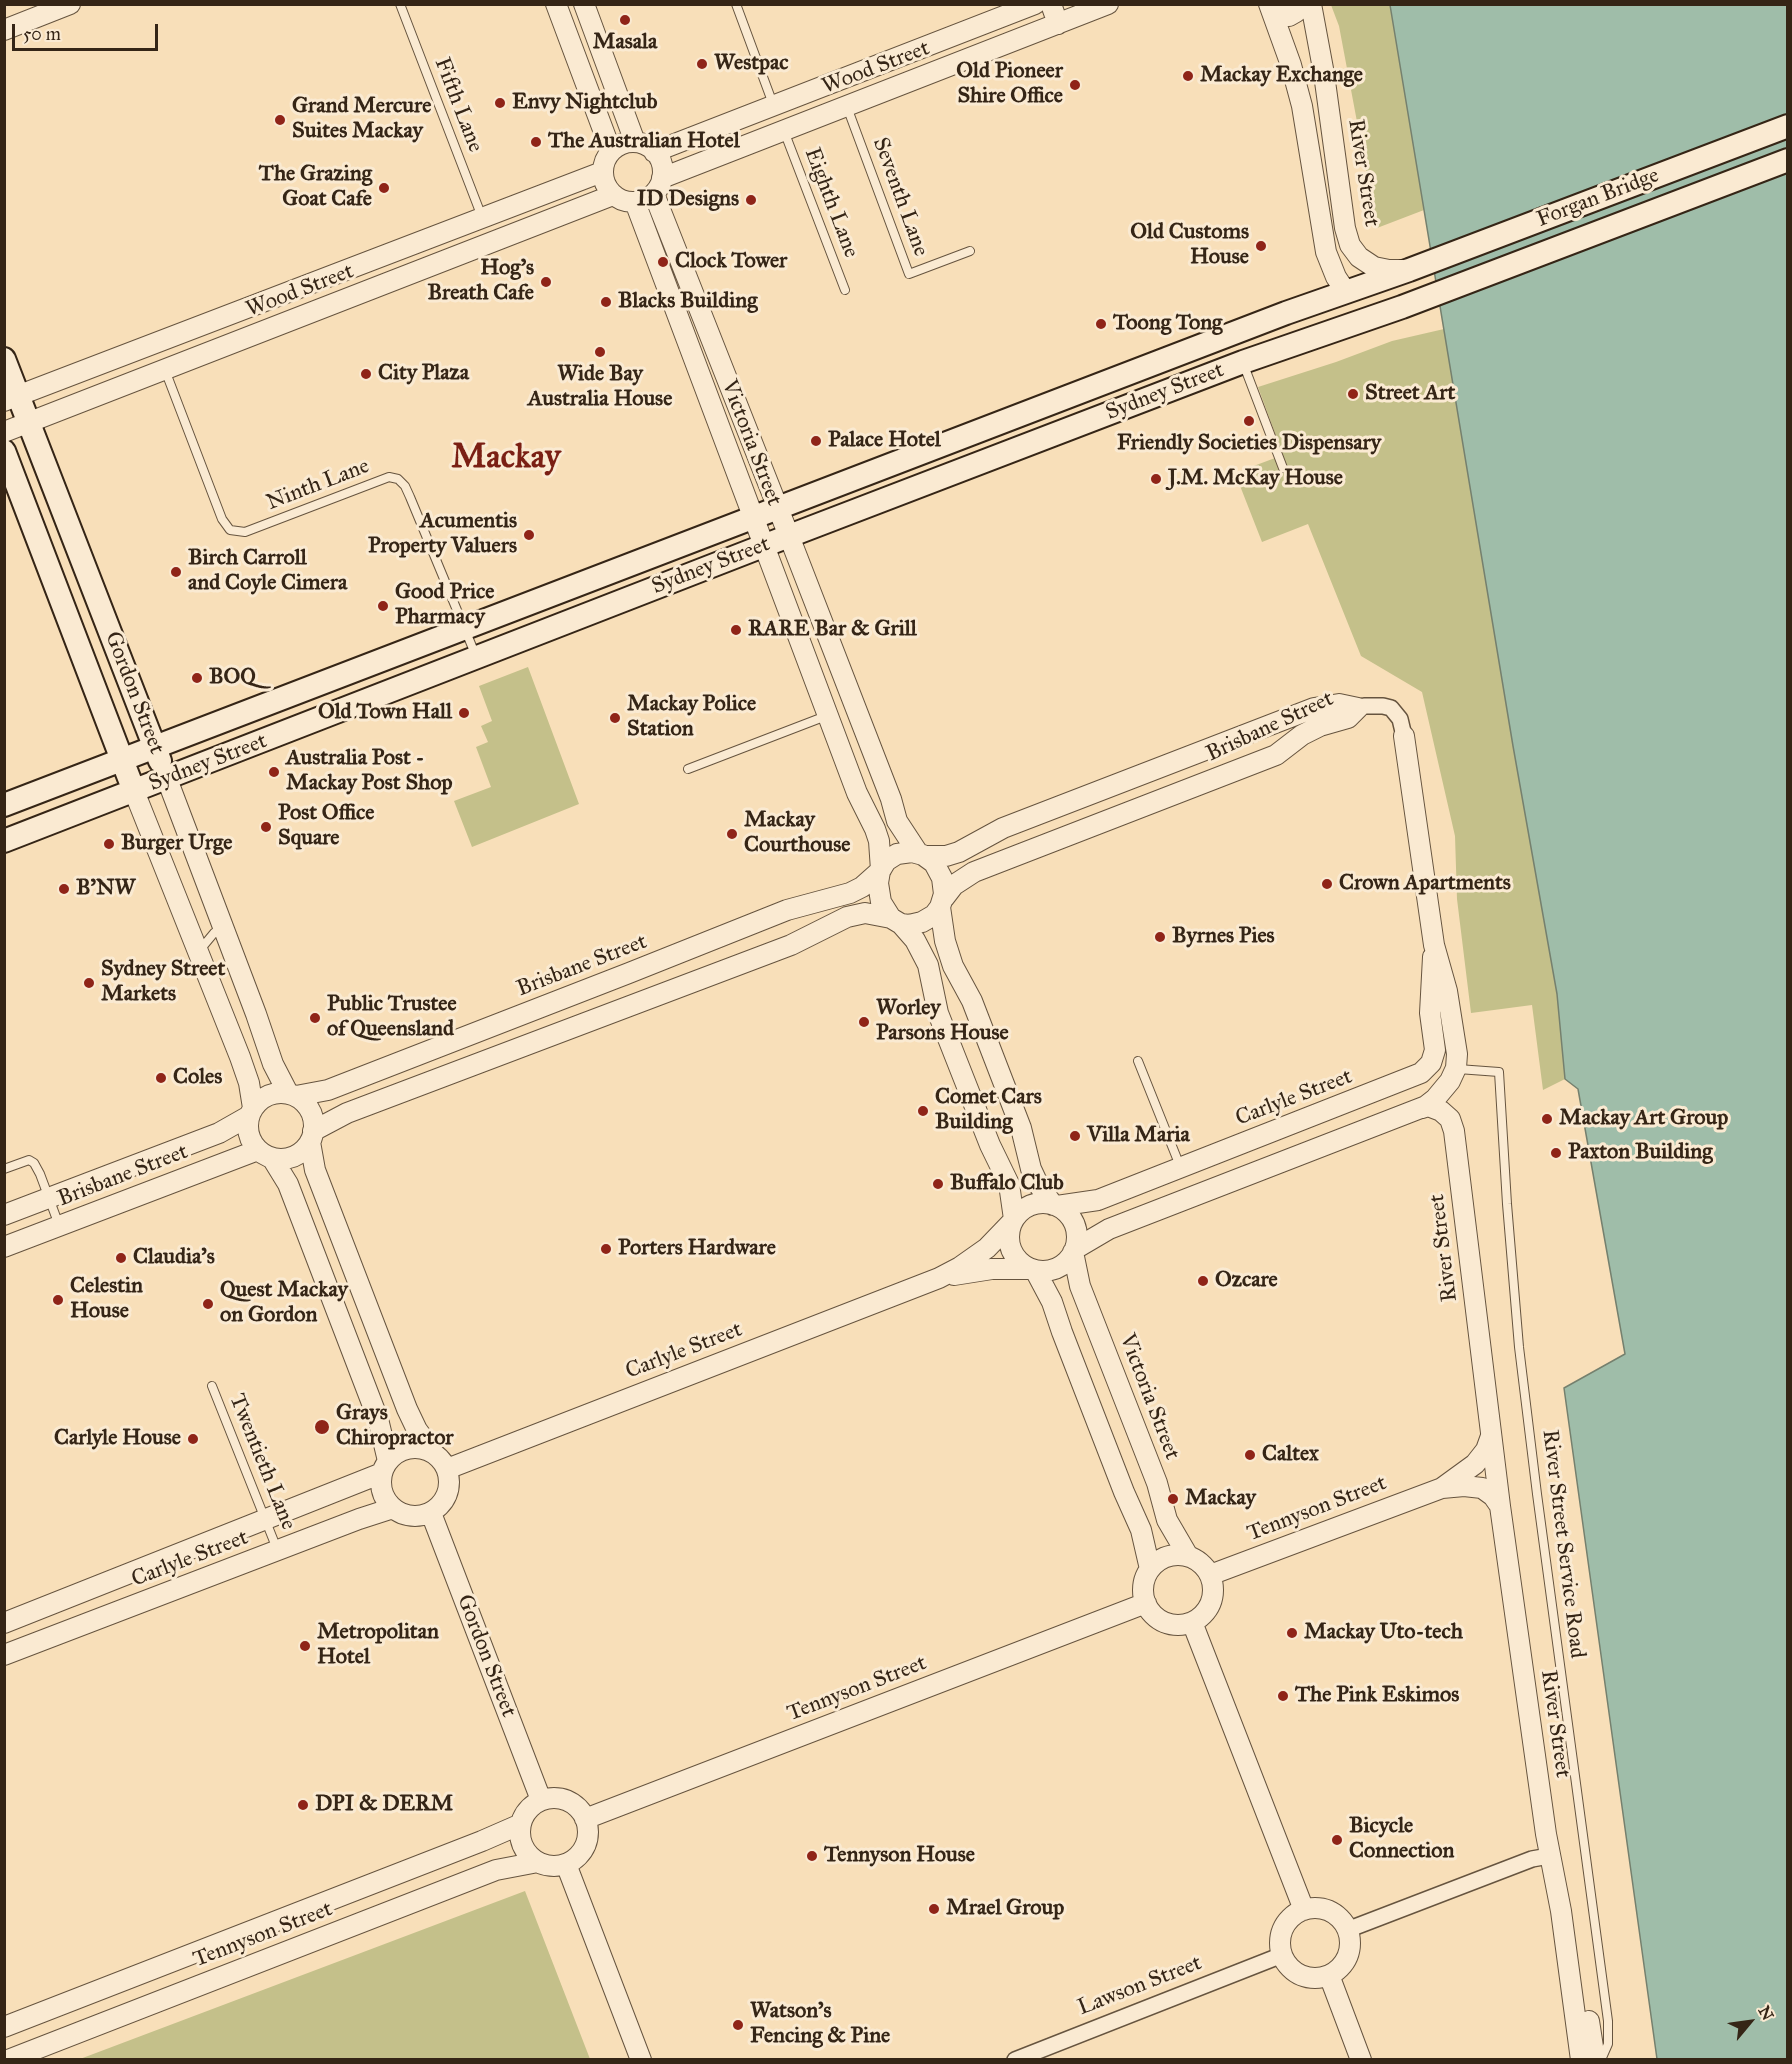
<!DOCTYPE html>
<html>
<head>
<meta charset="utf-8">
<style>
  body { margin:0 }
  #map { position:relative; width:1792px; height:2064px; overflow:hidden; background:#f8dfb9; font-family:"IM FELL Great Primer",serif }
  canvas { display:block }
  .frame { position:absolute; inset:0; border:6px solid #352516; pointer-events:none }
  .north { position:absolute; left:1720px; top:1992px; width:60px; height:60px; -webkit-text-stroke:4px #faead2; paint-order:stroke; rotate:61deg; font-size:16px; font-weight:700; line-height:24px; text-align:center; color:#352516 }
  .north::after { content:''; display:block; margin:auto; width:21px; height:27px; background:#352516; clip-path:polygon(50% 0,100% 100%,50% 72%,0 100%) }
  .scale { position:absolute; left:12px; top:24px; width:146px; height:27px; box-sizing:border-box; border:3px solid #352516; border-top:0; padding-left:8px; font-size:18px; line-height:21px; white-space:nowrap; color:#352516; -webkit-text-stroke:4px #faead2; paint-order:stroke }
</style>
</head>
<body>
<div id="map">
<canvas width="1792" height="2064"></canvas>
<div class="frame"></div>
<div class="north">N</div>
<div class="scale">50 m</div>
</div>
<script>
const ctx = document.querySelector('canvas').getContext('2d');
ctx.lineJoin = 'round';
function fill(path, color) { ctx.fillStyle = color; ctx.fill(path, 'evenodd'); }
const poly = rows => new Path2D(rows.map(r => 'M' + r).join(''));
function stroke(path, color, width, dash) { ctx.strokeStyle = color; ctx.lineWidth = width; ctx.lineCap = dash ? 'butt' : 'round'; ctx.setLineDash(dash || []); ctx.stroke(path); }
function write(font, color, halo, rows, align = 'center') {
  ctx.font = font + ' "IM FELL Great Primer",serif'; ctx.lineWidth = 6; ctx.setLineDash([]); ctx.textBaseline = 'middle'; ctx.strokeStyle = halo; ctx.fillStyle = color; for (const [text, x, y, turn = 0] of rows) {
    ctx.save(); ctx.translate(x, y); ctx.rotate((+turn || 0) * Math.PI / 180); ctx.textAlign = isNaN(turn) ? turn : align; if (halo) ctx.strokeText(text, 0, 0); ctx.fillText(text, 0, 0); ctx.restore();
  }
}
const green = poly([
  [1331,5,1390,5,1424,210,1377,228,1339,26],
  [1444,329,1513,746,1557,994,1565,1079,1543,1090,1532,1005,1471,1013,1457,899,1455,836,1422,692,1361,656,1308,524,1262,542,1235,473,1283,455,1258,387,1336,362,1392,341],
  [528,667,579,804,472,847,454,801,491,787,476,747,488,742,481,726,492,721,479,686],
  [525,1891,590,2059,80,2059]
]);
const water = poly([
  [1390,5,1787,5,1787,2059,1657,2059,1564,1388,1625,1354,1578,1089,1565,1079,1557,994,1513,746,1390,5]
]);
const service = poly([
  [400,4,482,217],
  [736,4,773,104],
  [847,107,909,274,970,251],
  [784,131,845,290],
  [1243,363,1283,468],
  [165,370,222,519,230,530,245,532,389,477,398,479,405,486,410,497,476,656],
  [688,769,826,716],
  [199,951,214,933,222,927],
  [1138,1061,1180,1166],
  [1458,1069,1499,1072,1507,1204,1519,1347,1537,1494,1608,2021,1608,2044,1601,2060],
  [4,1169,29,1160,34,1163,40,1174,59,1225],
  [212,1386,277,1549]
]);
const minor = poly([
  [1364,706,1383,706,1391,708,1400,719,1404,736],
  [1347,1930,1532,1859,1549,1856],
  [1015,2060,1282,1955]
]);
const tertiary = poly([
  [556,4,611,151],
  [584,4,635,142],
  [1051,4,1058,24],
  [1269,4,1291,65,1302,106,1326,252,1336,277,1346,292],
  [1270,4,1278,13,1289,16,1296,12,1297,4],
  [1311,4,1324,74,1345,228,1350,245,1359,257,1374,267,1389,270,1403,270],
  [4,30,70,4],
  '603 172a30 30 0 1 1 60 0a30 30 0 1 1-60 0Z',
  [654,152,1035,4],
  [662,178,1108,4],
  [654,194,789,536,891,799,897,821,918,853],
  [635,202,857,793,875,829,879,841,881,870],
  [4,401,602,172],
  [4,432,613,195],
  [167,779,256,1014,273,1064,288,1093],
  [134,791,240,1057,249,1083,253,1108],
  [912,852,923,855,934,863,942,878,944,894,940,907,934,915,922,922,909,925,901,924,891,918,881,902,878,883,880,871,886,861,897,854,912,852],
  [926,856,946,856,959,852,1003,828,1314,708,1339,704,1358,708],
  [944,898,954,885,974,872,1276,755,1302,735,1320,726,1348,718,1358,708],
  [940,907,945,941,953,966,972,1001,1021,1128,1031,1169,1038,1184,1053,1205],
  [901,924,915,940,928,965,938,1013,990,1145,1009,1184,1014,1219],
  '248 1126a33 33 0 1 1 66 0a33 33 0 1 1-66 0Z',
  [296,1096,328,1090,629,973,787,910,850,893,862,887,880,871],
  [1422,1108,1428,1106,1441,1111,1450,1119,1454,1131,1500,1506,1546,1834,1561,1911,1581,2060],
  [313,1131,347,1113,791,945,847,917,865,913,891,918],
  [310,1142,315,1170,407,1409,417,1430,433,1452],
  [272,1158,288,1184,378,1419,388,1461],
  '1009 1237a34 34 0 1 1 68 0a34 34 0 1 1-68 0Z',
  [1057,1206,1098,1200,1421,1073,1431,1063,1435,1050,1430,1013,1433,957],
  [4,1215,219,1133,249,1116],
  [4,1247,258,1150],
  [1075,1249,1109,1229,1426,1106,1435,1099,1450,1081,1456,1068,1457,1054,1447,991,1434,945,1404,736],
  [1073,1252,1080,1286,1157,1483,1167,1520,1188,1556],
  [1035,1270,1052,1302,1062,1332,1124,1492,1141,1530,1150,1569],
  [954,1275,992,1269,1032,1269],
  '381 1482a34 34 0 1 1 68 0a34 34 0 1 1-68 0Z',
  [447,1469,939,1278,960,1267,987,1248,1013,1221],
  [1442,1488,1464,1486,1482,1488,1493,1496,1500,1506],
  [431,1513,541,1800],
  '1143 1590a35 35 0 1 1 70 0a35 35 0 1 1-70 0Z',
  [1210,1575,1442,1488,1475,1464,1486,1450,1491,1436],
  [1192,1622,1304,1910],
  [4,1623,382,1473],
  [4,1655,359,1519,393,1508],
  '520 1832a34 34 0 1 1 68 0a34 34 0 1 1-68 0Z',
  [585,1819,1146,1603],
  [566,1864,641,2060],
  '1280 1943a35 35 0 1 1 70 0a35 35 0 1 1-70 0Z',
  [1329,1975,1361,2060],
  [1589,2021,1595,2060],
  [4,2027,482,1841,521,1824],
  [8,2060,496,1870,538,1862]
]);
const secondary = poly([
  [4,359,160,761],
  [4,451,134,791],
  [4,805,1286,313,1409,270,1788,126],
  [4,841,763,546,1243,362,1402,307,1788,160]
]);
const markers = [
  [625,20,6,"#8f2418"],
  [702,64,6,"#8f2418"],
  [1188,76,6,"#8f2418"],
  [1075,85,6,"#8f2418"],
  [500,103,6,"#8f2418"],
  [280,120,6,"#8f2418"],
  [536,142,6,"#8f2418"],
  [384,188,6,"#8f2418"],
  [751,200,6,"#8f2418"],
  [1261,246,6,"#8f2418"],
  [663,262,6,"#8f2418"],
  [546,282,6,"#8f2418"],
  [606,302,6,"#8f2418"],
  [1101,324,6,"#8f2418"],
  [600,352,6,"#8f2418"],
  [366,374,6,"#8f2418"],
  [1353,394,6,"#8f2418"],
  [1249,421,6,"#8f2418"],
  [816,441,6,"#8f2418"],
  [1156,479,6,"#8f2418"],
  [529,535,6,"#8f2418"],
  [176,572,6,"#8f2418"],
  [383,606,6,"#8f2418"],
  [736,630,6,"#8f2418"],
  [197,678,6,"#8f2418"],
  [464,713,6,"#8f2418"],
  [615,718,6,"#8f2418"],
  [274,772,6,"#8f2418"],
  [266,827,6,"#8f2418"],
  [732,834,6,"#8f2418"],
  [109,844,6,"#8f2418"],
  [1327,884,6,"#8f2418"],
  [64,889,6,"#8f2418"],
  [1160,937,6,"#8f2418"],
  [89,983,6,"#8f2418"],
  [315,1018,6,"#8f2418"],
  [864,1022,6,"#8f2418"],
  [161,1078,6,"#8f2418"],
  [923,1111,6,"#8f2418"],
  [1547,1119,6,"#8f2418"],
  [1075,1136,6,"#8f2418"],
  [1556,1153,6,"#8f2418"],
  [938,1184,6,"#8f2418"],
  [606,1249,6,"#8f2418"],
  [121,1258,6,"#8f2418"],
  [1203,1281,6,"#8f2418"],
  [58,1300,6,"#8f2418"],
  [208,1304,6,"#8f2418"],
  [322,1427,8,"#8f2418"],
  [193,1439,6,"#8f2418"],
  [1250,1455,6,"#8f2418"],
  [1173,1499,6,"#8f2418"],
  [1292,1633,6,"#8f2418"],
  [305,1646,6,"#8f2418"],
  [1283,1696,6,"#8f2418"],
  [303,1805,6,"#8f2418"],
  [1337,1840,6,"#8f2418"],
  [812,1856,6,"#8f2418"],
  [934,1909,6,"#8f2418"],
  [738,2025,6,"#8f2418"]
];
const poiNames = [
  ["Masala",625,43,"center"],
  ["Westpac",714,64],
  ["Old Pioneer",1063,72,"right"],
  ["Shire Office",1063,97,"right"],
  ["Mackay Exchange",1200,76],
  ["Envy Nightclub",512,103],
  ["Grand Mercure",292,107],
  ["Suites Mackay",292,132],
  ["The Australian Hotel",548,142],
  ["The Grazing",372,175,"right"],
  ["Goat Cafe",372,200,"right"],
  ["ID Designs",739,200,"right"],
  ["Old Customs",1249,233,"right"],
  ["House",1249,258,"right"],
  ["Clock Tower",675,262],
  ["Hog's",534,269,"right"],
  ["Breath Cafe",534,294,"right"],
  ["Blacks Building",618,302],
  ["Toong Tong",1113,324],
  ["City Plaza",378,374],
  ["Wide Bay",600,375,"center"],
  ["Australia House",600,400,"center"],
  ["Street Art",1365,394],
  ["Palace Hotel",828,441],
  ["Friendly Societies Dispensary",1249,444,"center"],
  ["J.M. McKay House",1168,479],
  ["Acumentis",517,522,"right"],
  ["Property Valuers",517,547,"right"],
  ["Birch Carroll",188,559],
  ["and Coyle Cimera",188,584],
  ["Good Price",395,593],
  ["Pharmacy",395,618],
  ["RARE Bar & Grill",748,630],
  ["BOQ",209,678],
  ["Mackay Police",627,705],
  ["Station",627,730],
  ["Old Town Hall",452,713,"right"],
  ["Australia Post -",286,759],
  ["Mackay Post Shop",286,784],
  ["Post Office",278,814],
  ["Square",278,839],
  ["Mackay",744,821],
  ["Courthouse",744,846],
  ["Burger Urge",121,844],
  ["Crown Apartments",1339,884],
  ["B'NW",76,889],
  ["Byrnes Pies",1172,937],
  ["Sydney Street",101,970],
  ["Markets",101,995],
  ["Public Trustee",327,1005],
  ["of Queensland",327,1030],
  ["Worley",876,1009],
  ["Parsons House",876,1034],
  ["Coles",173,1078],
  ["Comet Cars",935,1098],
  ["Building",935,1123],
  ["Mackay Art Group",1559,1119],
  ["Villa Maria",1087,1136],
  ["Paxton Building",1568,1153],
  ["Buffalo Club",950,1184],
  ["Porters Hardware",618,1249],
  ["Claudia's",133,1258],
  ["Ozcare",1215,1281],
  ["Celestin",70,1287],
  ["House",70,1312],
  ["Quest Mackay",220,1291],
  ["on Gordon",220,1316],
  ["Grays",336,1414],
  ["Chiropractor",336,1439],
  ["Carlyle House",181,1439,"right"],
  ["Caltex",1262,1455],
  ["Mackay",1185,1499],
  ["Metropolitan",317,1633],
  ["Hotel",317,1658],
  ["Mackay Uto-tech",1304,1633],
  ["The Pink Eskimos",1295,1696],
  ["DPI & DERM",315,1805],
  ["Bicycle",1349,1827],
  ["Connection",1349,1852],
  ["Tennyson House",824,1856],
  ["Mrael Group",946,1909],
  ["Watson's",750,2012],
  ["Fencing & Pine",750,2037]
];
const streetNames = [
  ["Wood Street",876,68,-21],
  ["Fifth Lane",458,105,69],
  ["River Street",1363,173,81],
  ["Seventh Lane",900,197,70],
  ["Forgan Bridge",1598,198,-21],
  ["Eighth Lane",831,203,69],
  ["Wood Street",300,291,-21],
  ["Sydney Street",1165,392,-21],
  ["Victoria Street",751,443,69],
  ["Ninth Lane",318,485,-21],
  ["Sydney Street",711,566,-21],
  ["Gordon Street",134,693,69],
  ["Brisbane Street",1270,727,-25],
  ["Sydney Street",208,763,-21],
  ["Brisbane Street",582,966,-21],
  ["Carlyle Street",1294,1098,-21],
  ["Brisbane Street",123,1176,-21],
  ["River Street",1444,1248,-97],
  ["Carlyle Street",684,1351,-21],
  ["Victoria Street",1149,1397,69],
  ["Twentieth Lane",262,1462,68],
  ["Tennyson Street",1317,1509,-21],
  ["River Street Service Road",1563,1544,83],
  ["Carlyle Street",190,1559,-21],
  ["Gordon Street",486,1656,69],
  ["Tennyson Street",857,1689,-21],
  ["River Street",1555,1724,82],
  ["Tennyson Street",263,1935,-21],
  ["Lawson Street",1140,1986,-21]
];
const townNames = [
  ["Mackay",506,459]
];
fill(green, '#c4c08a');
fill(water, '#9fbda9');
stroke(water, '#75806e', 1.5);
stroke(service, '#66543f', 10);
stroke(minor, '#66543f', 18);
stroke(tertiary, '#66543f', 22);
stroke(secondary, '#352516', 26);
stroke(service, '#faead2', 8);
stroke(minor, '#faead2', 15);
stroke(tertiary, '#faead2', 20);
stroke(secondary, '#faead2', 22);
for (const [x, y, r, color] of markers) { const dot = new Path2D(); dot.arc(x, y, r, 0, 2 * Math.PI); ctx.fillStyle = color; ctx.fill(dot); stroke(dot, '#faead2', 2); }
write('bold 22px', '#352516', '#faead2', poiNames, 'left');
write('22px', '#352516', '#faead2', streetNames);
write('bold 34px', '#7a1f14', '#faead2', townNames);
</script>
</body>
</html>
